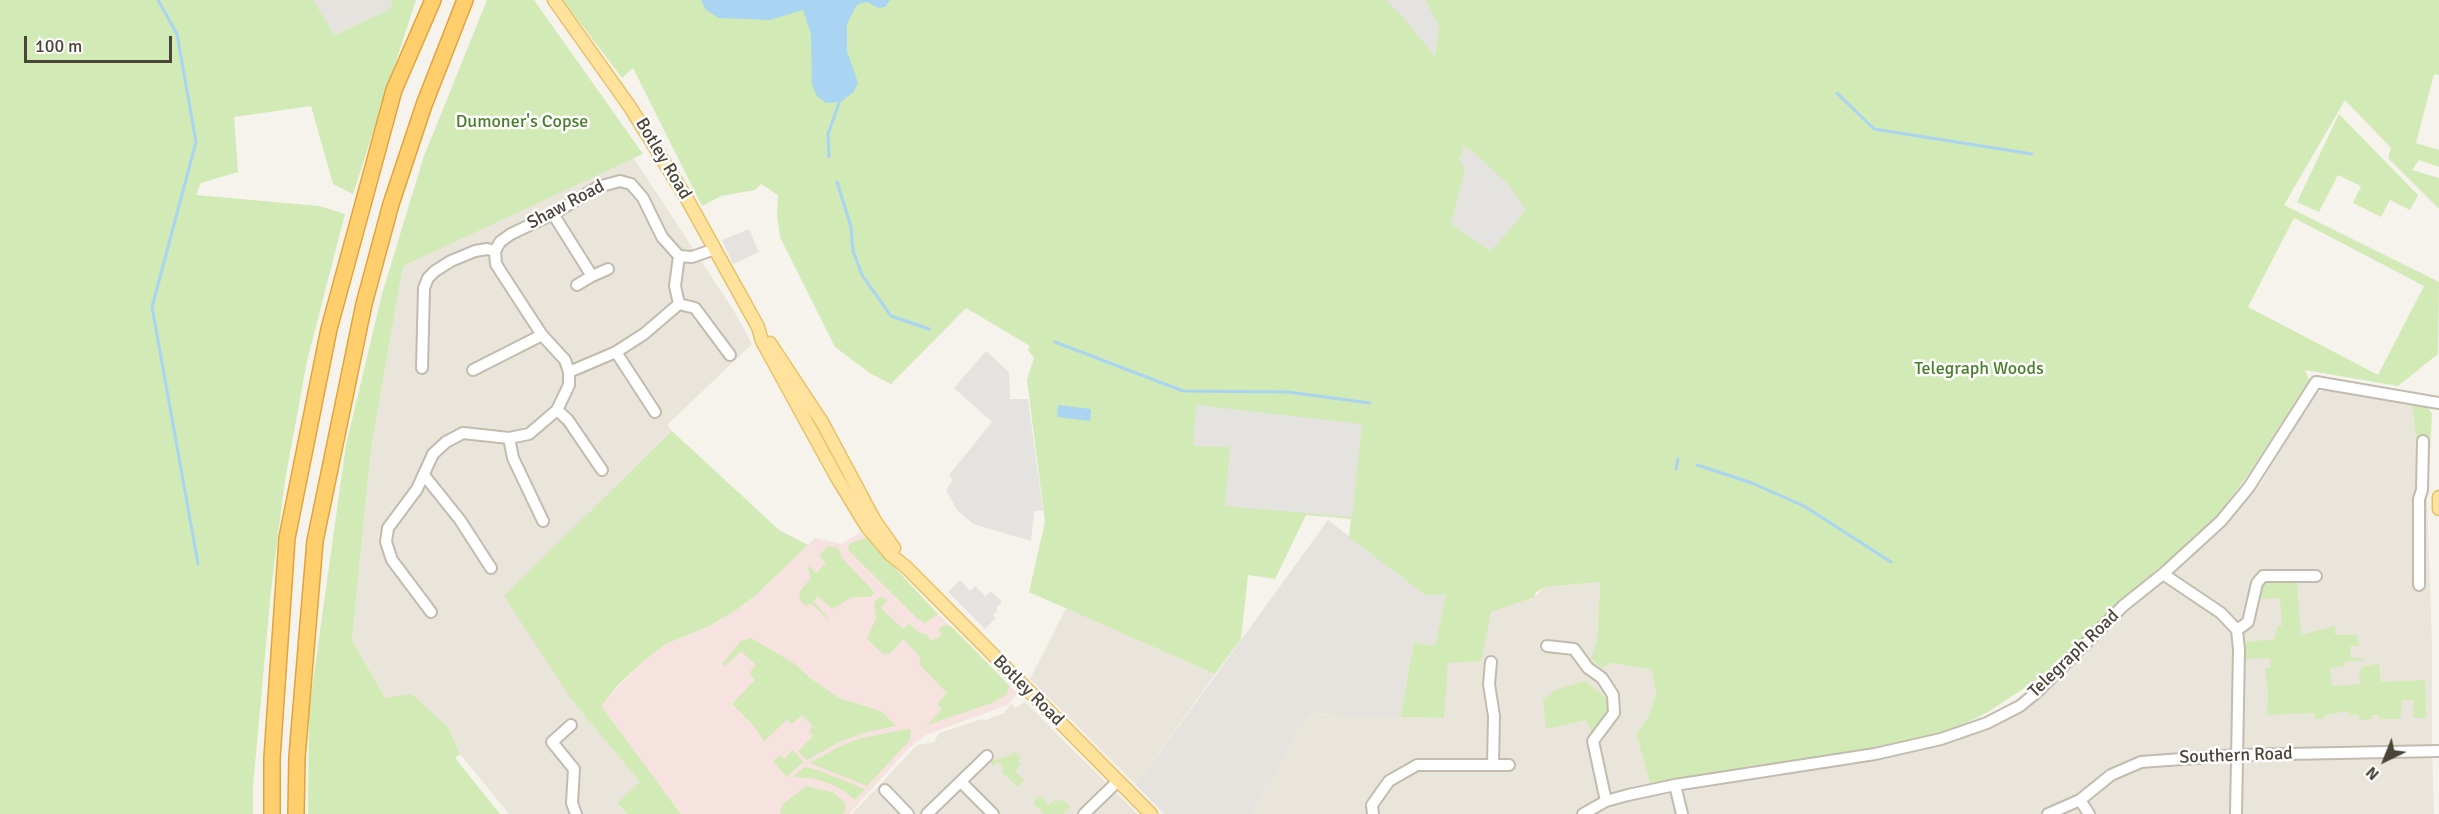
<!DOCTYPE html>
<html>
<head>
<meta charset="utf-8">
<style>
  body { margin:0 }
  #map { position:relative; width:2439px; height:814px; overflow:hidden; background:#f6f3ec; font-family:Signika,sans-serif }
  canvas { display:block }
  .north { position:absolute; left:2355px; top:730px; width:60px; height:60px; -webkit-text-stroke:4px #fff; paint-order:stroke; rotate:223deg; font-size:16px; font-weight:700; line-height:24px; text-align:center; color:#4b4439 }
  .north::after { content:''; display:block; margin:auto; width:21px; height:27px; background:#4b4439; clip-path:polygon(50% 0,100% 100%,50% 72%,0 100%) }
  .scale { position:absolute; left:24px; top:36px; width:148px; height:27px; box-sizing:border-box; border:3px solid #4b4439; border-top:0; padding-left:8px; font-size:18px; line-height:21px; white-space:nowrap; color:#4b4439; -webkit-text-stroke:4px #fff; paint-order:stroke }
</style>
</head>
<body>
<div id="map">
<canvas width="2439" height="814"></canvas>
<div class="north">N</div>
<div class="scale">100 m</div>
</div>
<script>
const ctx = document.querySelector('canvas').getContext('2d');
ctx.lineJoin = 'round';
function fill(path, color) { ctx.fillStyle = color; ctx.fill(path, 'evenodd'); }
const poly = rows => new Path2D(rows.map(r => 'M' + r).join(''));
function stroke(path, color, width, dash) { ctx.strokeStyle = color; ctx.lineWidth = width; ctx.lineCap = dash ? 'butt' : 'round'; ctx.setLineDash(dash || []); ctx.stroke(path); }
function write(font, color, halo, rows, align = 'center') {
  ctx.font = font + ' Signika,sans-serif'; ctx.lineWidth = 5; ctx.setLineDash([]); ctx.textBaseline = 'middle'; ctx.strokeStyle = halo; ctx.fillStyle = color; for (const [text, x, y, turn = 0] of rows) {
    ctx.save(); ctx.translate(x, y); ctx.rotate((+turn || 0) * Math.PI / 180); ctx.textAlign = isNaN(turn) ? turn : align; if (halo) ctx.strokeText(text, 0, 0); ctx.fillText(text, 0, 0); ctx.restore();
  }
}
const residential = poly([
  [633,157,734,311,752,344,667,425,672,431,571,699,641,782,617,803,626,814,509,814,460,754,448,727,385,698,352,640,371,449,403,266],
  [2327,388,2412,405,2416,439,2425,438,2432,645,2432,751,2434,814,1252,814,1309,714,1443,718,1448,662,1491,612,1535,597,1544,587,1600,582,1597,641,1611,663,1651,668,1656,692,1649,716,1636,734,1654,796,1887,758,1954,739,1995,724,2034,701,2131,607,2221,530,2261,483,2314,395],
  [1066,608,1215,674,1136,785,1030,679],
  [1025,702,1138,814,852,814,917,745,934,742,939,733,982,719,986,720,1004,713,1011,704,1015,708]
]);
const industrial = poly([
  [313,0,392,0,390,9,335,35],
  [1328,520,1425,595,1446,595,1435,646,1414,642,1400,717,1309,714,1252,814,1164,814,1136,785]
]);
const medical = poly([
  [860,532,937,613,1018,694,1007,705,926,735,909,748,849,814,682,814,598,707,645,660,666,644,707,627,735,611,757,594,815,538,842,544]
]);
const green = poly([
  [0,0,313,0,335,35,390,9,392,0,416,0,353,194,333,184,311,106,234,117,238,172,201,183,196,195,319,206,345,214,307,361,285,480,271,590,253,786,253,814,0,814],
  [487,0,534,0,643,154,403,266,371,449,352,640,385,698,411,694,448,727,460,754,455,758,500,814,308,814,309,710,346,445,382,294,424,156],
  [563,0,2439,0,2439,75,2434,74,2416,143,2439,150,2439,167,2419,160,2412,170,2439,178,2439,209,2388,158,2391,148,2345,100,2284,205,2439,282,2438,354,2398,386,2305,370,2309,380,2250,472,2213,522,2124,598,2047,673,1988,712,1954,729,1851,753,1650,783,1636,734,1649,716,1656,692,1651,669,1611,663,1602,668,1591,658,1597,641,1600,582,1544,587,1535,593,1535,597,1491,612,1481,661,1448,663,1444,718,1400,717,1414,642,1435,646,1446,595,1425,595,1349,537,1351,519,1306,515,1275,579,1248,575,1241,639,1215,674,1029,592,1045,522,1027,380,1034,358,1028,350,1030,346,966,308,891,384,871,374,835,347,780,237,777,215,778,195,761,184,755,190,721,196,702,206,633,68,622,78],
  [2294,218,2424,286,2378,375,2248,307],
  [2339,114,2418,195,2410,210,2390,200,2381,217,2353,203,2361,186,2338,175,2319,212,2297,202],
  [2412,405,2428,408,2432,414,2428,490,2424,438,2416,439],
  [672,431,779,530,808,545,757,594,735,611,707,627,666,644,645,660,618,685,601,706,681,814,627,814,617,803,640,782,571,699,504,596],
  [866,538,868,539,938,614,925,623,918,619,850,552,848,549,850,543],
  [828,546,838,548,842,558,874,592,871,597,852,597,832,609,818,596,813,601,829,619,828,620,811,603,806,607,800,600,799,595,800,591,810,579,808,565,816,573,826,563,819,555],
  [2278,578,2297,583,2301,635,2335,626,2335,635,2357,635,2360,646,2350,646,2350,658,2363,658,2363,660,2344,662,2344,666,2330,668,2332,686,2360,684,2359,672,2362,667,2379,663,2381,682,2425,680,2426,718,2413,718,2414,700,2403,700,2400,719,2379,719,2378,715,2372,715,2372,719,2359,720,2359,715,2348,715,2348,711,2325,715,2324,719,2314,719,2314,713,2267,715,2268,693,2265,668,2270,668,2270,658,2245,659,2246,642,2275,639,2277,627,2282,626,2280,598,2258,599,2260,586,2265,582],
  [882,597,887,600,881,608,903,629,909,624,920,633,926,634,931,641,942,635,938,629,942,626,947,625,953,628,1009,685,1007,694,992,703,927,725,942,709,937,704,947,693,919,664,921,658,903,639,890,653,884,655,867,639,876,618,874,604,877,599],
  [751,638,795,664,810,678,839,698,881,711,896,726,866,732,839,742,807,760,798,751,813,736,809,731,813,726,802,715,792,724,787,720,764,741,752,724,732,704,755,680,749,673,756,665,741,651,724,667,723,663,741,641],
  [1585,681,1607,699,1608,711,1603,720,1592,732,1586,720,1546,729,1543,700,1555,690],
  [908,729,911,730,910,740,867,786,810,763,842,745,862,738],
  [793,750,803,762,787,777,773,762,780,755,784,759],
  [1014,751,1021,758,1018,761,1021,764,1015,771,1024,780,1017,787,1001,771,1004,768,998,762,992,767,991,761,1010,756],
  [804,767,817,770,865,789,855,800,844,791,831,784,812,778,793,777],
  [806,786,834,793,845,803,845,811,842,814,780,814,782,805],
  [1040,796,1049,805,1056,799,1059,802,1062,799,1070,807,1063,814,1044,814,1033,803]
]);
const parking = poly([
  [1385,0,1426,0,1439,27,1435,57,1402,16],
  [1462,146,1472,151,1508,184,1526,210,1491,251,1451,224,1465,170,1459,158,1463,153],
  [749,229,759,252,733,264,722,240],
  [986,351,1009,372,1010,399,1028,399,1043,511,1034,511,1031,541,973,524,957,510,946,490,953,480,949,475,992,422,954,388],
  [1196,405,1362,424,1352,517,1225,506,1230,447,1193,446],
  [960,580,970,591,975,586,985,596,991,591,1002,602,996,608,998,610,993,615,996,618,985,629,948,592]
]);
const water = poly([
  [701,0,890,0,885,7,878,8,867,2,858,4,855,8,847,24,847,51,858,83,854,91,841,102,826,103,817,96,812,85,811,34,803,10,770,20,719,18,706,10],
  [1058,405,1091,409,1090,421,1057,417]
]);
const stream = poly([
  [158,0,177,34,196,142,152,307,198,564],
  [1837,93,1874,129,2032,154],
  [829,157,828,134,839,103],
  [837,182,851,227,853,251,862,275,891,316,929,329],
  [1055,342,1183,391,1288,392,1370,403],
  [1697,465,1752,483,1804,506,1891,562],
  [1676,469,1678,459]
]);
const minor = poly([
  [553,214,592,276,577,285],
  [495,251,500,242,511,234,553,214,598,187,620,181,631,184,643,198,662,237,679,256,692,257,715,249],
  [592,276,608,269],
  [679,304,695,308,730,355],
  [679,304,675,286,679,256],
  [616,352,655,412],
  [422,368,424,288,428,278,435,271,451,261,475,251,487,249,495,251],
  [473,370,542,335],
  [569,372,616,352,644,334,679,304],
  [557,410,568,420,602,470],
  [509,438,513,458,543,521],
  [424,475,460,520,491,568],
  [2163,574,2221,613,2237,630,2239,649,2236,814],
  [2419,585,2419,499,2422,490,2423,441],
  [431,612,392,560,386,542,388,528,417,489,433,454,446,442,463,433,509,438,529,434,557,410,569,385,569,372,565,360,542,335,501,272,496,264,495,251],
  [2237,630,2248,622,2257,583,2263,576,2316,576],
  [1547,646,1574,649,1588,668,1602,678,1613,695,1614,713,1593,741,1606,801],
  [1491,662,1489,684,1494,716,1493,765],
  [571,725,552,742,574,769,572,803,576,814],
  [962,783,993,814],
  [1675,785,1682,814],
  [885,790,908,814],
  [2080,800,2089,814],
  [927,814,987,756],
  [1084,814,1118,781],
  [1373,814,1372,805,1389,781,1417,765,1509,765],
  [1583,814,1606,801,1628,795,1675,785,1875,754,1941,739,1987,723,2020,706,2037,692,2123,606,2163,574,2221,521,2249,487,2316,382,2439,403],
  [2048,814,2080,800,2111,775,2141,762,2237,755,2439,751]
]);
const major = poly([
  [554,0,630,107,687,199,758,327,762,341,836,476,867,527,891,555,906,567,1151,814],
  [770,343,822,422,875,521,894,548],
  [2439,497,2439,509]
]);
const highway = poly([
  [272,814,272,758,287,538,329,329,394,90,433,0],
  [296,814,297,757,315,541,364,304,391,204,424,105,465,0]
]);
const parkNames = [
  ["Dumoner's Copse",522,122],
  ["Telegraph Woods",1979,369]
];
const streetNames = [
  ["Botley Road",663,159,59],
  ["Shaw Road",566,205,-28],
  ["Telegraph Road",2074,654,-44],
  ["Botley Road",1028,691,45],
  ["Southern Road",2236,756,-2]
];
fill(residential, '#eae5da');
fill(industrial, '#e6e2dd');
fill(medical, '#f6e3e0');
fill(green, '#d2eab5');
fill(parking, '#e5e3e0');
fill(water, '#a9d4f2');
stroke(stream, '#a9d4f2', 3);
stroke(minor, '#c2bbae', 14);
stroke(major, '#e6c16a', 15);
stroke(highway, '#e0a43c', 18);
stroke(minor, '#fff', 10);
stroke(major, '#ffe39c', 12);
stroke(highway, '#ffcf6e', 15);
write('18px', '#4a7f2a', '#fff', parkNames);
write('18px', '#4b4439', '#fff', streetNames);
</script>
</body>
</html>
